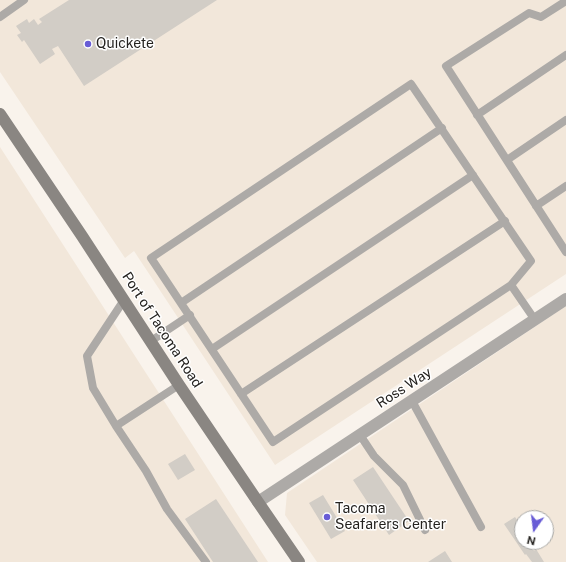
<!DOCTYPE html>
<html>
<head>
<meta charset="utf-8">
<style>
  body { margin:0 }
  #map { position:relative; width:566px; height:562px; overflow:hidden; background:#f9f3ec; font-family:"Public Sans",sans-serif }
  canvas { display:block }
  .north { position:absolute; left:514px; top:510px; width:40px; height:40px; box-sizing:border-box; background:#fff; border:1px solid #a7a7a5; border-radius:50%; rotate:194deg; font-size:11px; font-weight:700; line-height:16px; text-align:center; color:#24221f }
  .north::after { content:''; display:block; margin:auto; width:14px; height:18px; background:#685cd6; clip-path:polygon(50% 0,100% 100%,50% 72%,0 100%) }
</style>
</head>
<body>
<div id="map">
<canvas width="566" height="562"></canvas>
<div class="north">N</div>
</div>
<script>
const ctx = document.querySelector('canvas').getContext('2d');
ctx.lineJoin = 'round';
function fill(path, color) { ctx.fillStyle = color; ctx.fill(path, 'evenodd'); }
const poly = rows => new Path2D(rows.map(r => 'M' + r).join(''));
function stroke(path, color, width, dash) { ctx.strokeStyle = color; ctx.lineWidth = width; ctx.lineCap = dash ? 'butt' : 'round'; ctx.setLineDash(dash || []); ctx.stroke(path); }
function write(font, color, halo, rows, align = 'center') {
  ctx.font = font + ' "Public Sans",sans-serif'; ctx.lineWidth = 3; ctx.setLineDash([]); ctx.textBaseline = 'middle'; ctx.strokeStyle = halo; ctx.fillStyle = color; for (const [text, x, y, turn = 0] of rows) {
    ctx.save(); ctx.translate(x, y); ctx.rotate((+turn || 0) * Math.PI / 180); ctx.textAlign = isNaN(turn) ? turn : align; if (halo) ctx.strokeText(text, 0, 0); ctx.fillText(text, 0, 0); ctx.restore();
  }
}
const built = poly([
  [0,0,566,0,566,274,275,465,134,251,125,258,0,72],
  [0,147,268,562,0,562],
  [566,306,566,562,317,562,285,515,287,493],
  [522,518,546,518,546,542,522,542]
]);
const building = poly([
  [69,0,217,0,84,86,58,46,52,49,55,54,40,64,24,40,22,42,17,35,21,33,16,26,27,19,29,23,34,19,38,25,42,22,39,19],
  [185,454,195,470,178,480,168,464],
  [373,467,409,521,389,535,353,480],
  [323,495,345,531,331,539,309,503],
  [216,499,258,562,213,562,185,519],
  [515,517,522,527,522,542,532,542,535,547,532,549,534,551,536,549,544,562,532,562,526,554,525,555,504,524],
  [445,551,452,562,428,562]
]);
const service = poly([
  [566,1,541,17,529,13,446,66,566,252],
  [0,17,24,0],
  [411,84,531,261,511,285,273,442,151,258,411,84],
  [477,115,566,55],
  [507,160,566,120],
  [536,206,566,186],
  [511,285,535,320],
  [124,300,87,356,93,388,116,426,146,471,167,509,206,562],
  [181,303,442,128],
  [151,341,190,315],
  [212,349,473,175],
  [241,394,505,221],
  [412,401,481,527],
  [116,426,179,385],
  [360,435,374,456,403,485,425,530]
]);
const minor = poly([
  [258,502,566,299]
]);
const secondary = poly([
  [0,114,82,236,179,385,258,502,299,562]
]);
const markers = [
  [88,44,4,"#685cd6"],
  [327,517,4,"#685cd6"]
];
const poiNames = [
  ["Quickete",96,44],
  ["Tacoma",335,509],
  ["Seafarers Center",335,525]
];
const streetNames = [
  ["Port of Tacoma Road",162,330,57],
  ["Ross Way",404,388,-33]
];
fill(built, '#f2e7da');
fill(building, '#d2cdc6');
stroke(service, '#adaaa7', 8);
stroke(minor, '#adaaa7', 12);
stroke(secondary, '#8a8682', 12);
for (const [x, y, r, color] of markers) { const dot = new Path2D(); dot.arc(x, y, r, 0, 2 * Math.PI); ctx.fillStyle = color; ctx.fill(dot); stroke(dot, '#fff', 1.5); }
write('14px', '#24221f', '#fff', poiNames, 'left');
write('14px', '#24221f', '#fff', streetNames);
</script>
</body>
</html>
